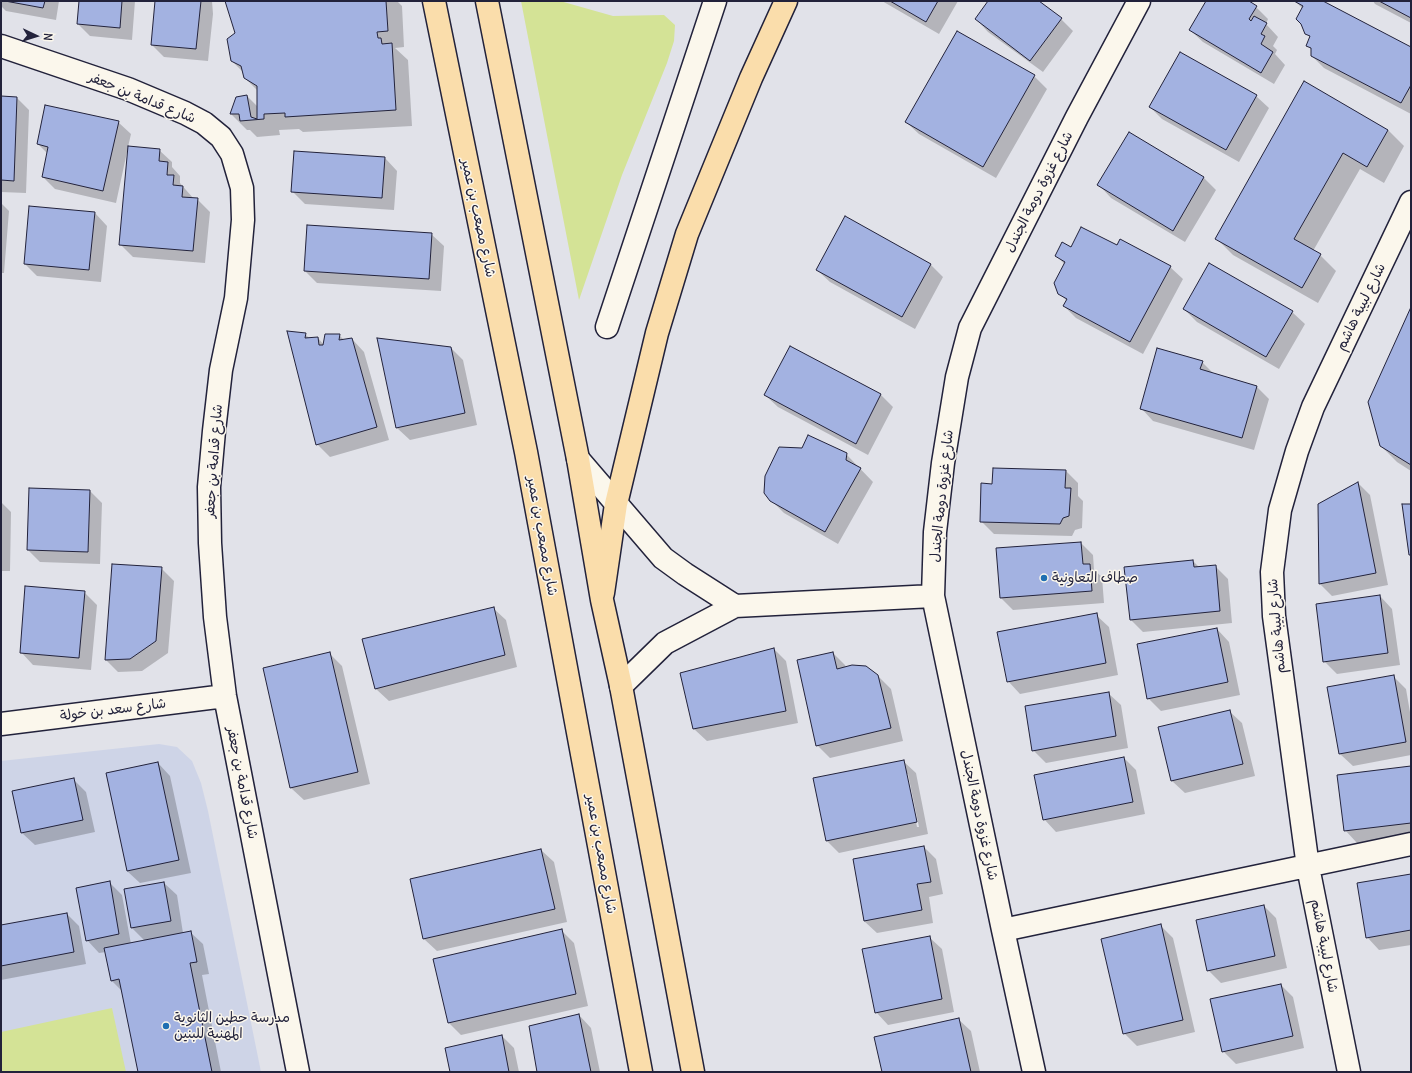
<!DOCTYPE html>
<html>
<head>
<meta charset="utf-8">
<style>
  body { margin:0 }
  #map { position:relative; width:1412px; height:1073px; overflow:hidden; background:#e1e2e9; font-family:Delius,sans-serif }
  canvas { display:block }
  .frame { position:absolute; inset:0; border:2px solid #22223b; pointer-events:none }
  .north { position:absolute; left:16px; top:16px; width:40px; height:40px; -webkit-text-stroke:3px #fbf7ec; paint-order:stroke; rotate:94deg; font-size:11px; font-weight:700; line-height:16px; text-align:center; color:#22223b }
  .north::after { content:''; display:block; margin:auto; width:14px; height:18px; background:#22223b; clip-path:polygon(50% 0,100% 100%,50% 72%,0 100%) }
</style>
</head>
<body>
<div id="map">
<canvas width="1412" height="1073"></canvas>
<div class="frame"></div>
<div class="north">N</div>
</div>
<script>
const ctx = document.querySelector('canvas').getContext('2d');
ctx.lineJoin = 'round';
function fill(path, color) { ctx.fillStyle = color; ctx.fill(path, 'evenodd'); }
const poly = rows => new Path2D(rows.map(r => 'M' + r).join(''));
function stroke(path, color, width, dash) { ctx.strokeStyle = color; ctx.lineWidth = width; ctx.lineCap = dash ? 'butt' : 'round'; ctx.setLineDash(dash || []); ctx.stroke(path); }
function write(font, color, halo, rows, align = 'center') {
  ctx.font = font + ' Delius,"Playpen Sans Arabic",sans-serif'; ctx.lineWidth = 3; ctx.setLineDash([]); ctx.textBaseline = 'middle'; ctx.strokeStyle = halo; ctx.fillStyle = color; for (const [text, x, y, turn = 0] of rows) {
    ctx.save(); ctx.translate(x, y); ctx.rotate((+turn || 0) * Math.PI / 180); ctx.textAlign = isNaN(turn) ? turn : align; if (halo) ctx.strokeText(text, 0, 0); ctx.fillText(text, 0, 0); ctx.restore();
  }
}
const built = poly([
  [159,744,177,747,192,761,201,783,208,811,261,1072,1,1072,1,761]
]);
const green = poly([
  [521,1,560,1,613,16,664,15,675,25,674,41,667,63,622,175,579,300],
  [112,1008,126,1072,1,1072,1,1032]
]);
const shadow = poly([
  [1,1,59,1,56,20,6,11,1,6],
  [80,1,135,1,132,40,90,36,78,24],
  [156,1,212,1,213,14,208,61,164,57,152,45],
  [226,1,397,1,402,6,404,47,395,48,408,60,412,126,303,132,299,129,279,130,280,135,257,137,250,130,247,130,231,114,237,98,247,96,258,107,258,91,245,78,243,72,232,61,236,34],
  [882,1,958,1,939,34],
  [989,1,1037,1,1061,19,1073,31,1043,72,988,32,976,19],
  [1207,1,1252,1,1251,4,1256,7,1268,19,1266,24,1278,37,1273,46,1277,50,1275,54,1285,65,1274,84,1203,42,1190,30],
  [1295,1,1321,1,1411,48,1411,114,1324,68,1312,56,1312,50,1307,45,1311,38,1306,33,1303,9],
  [1373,1,1411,1,1411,23,1375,4],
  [1034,76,1047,89,996,178,919,134,906,122],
  [1305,83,1388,130,1404,146,1384,183,1360,169,1313,251,1320,255,1336,271,1318,303,1233,255,1217,239],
  [1256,96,1269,108,1239,162,1162,119,1150,107],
  [1,97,17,98,29,110,26,193,1,192],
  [118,122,131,134,128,147,159,150,172,162,172,167,180,176,180,183,186,190,194,199,197,199,210,212,205,263,133,257,120,244,128,152,127,152,116,203,55,189,43,177,48,154,38,144],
  [1129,133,1204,178,1216,190,1185,242,1111,198,1099,185],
  [385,158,397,171,394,210,305,204,292,191],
  [1,203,9,211,4,273,1,273],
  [95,213,107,226,101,282,37,276,25,264],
  [846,218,931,265,943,277,915,329,830,282,817,270],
  [431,234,444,246,441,291,317,283,305,271],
  [1121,240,1170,267,1183,279,1143,354,1076,318,1064,306,1067,301,1059,293,1065,265,1056,255,1071,248,1118,247],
  [1184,309,1292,312,1305,324,1279,369,1197,322],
  [1411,309,1411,471,1397,462,1381,446],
  [288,332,305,334,310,339,318,338,324,345,339,335,344,340,352,339,364,352,389,440,330,457,317,444],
  [790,347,881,395,893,407,868,455,778,407,765,395],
  [451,348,463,360,477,425,410,440,397,428],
  [1202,362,1215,375,1256,386,1269,399,1254,450,1153,421,1141,408],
  [846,454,873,482,838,544,784,513,771,500],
  [1066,471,1078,483,1078,496,1083,501,1082,528,1075,530,1072,536,994,534,981,521,993,485],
  [1358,483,1370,495,1388,585,1332,596,1320,584],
  [30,489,90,491,102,503,100,564,40,562,28,550],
  [1,502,11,512,10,571,1,571],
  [1081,543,1093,555,1094,570,1102,577,1104,603,1013,610,1001,598],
  [1193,561,1200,568,1215,566,1228,579,1232,623,1143,632,1131,620,1125,568],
  [161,568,174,581,168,653,142,671,118,672,106,660],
  [84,592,97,605,91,670,33,665,21,652],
  [1380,596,1392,609,1400,665,1337,674,1324,661],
  [493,608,506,620,517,667,389,701,376,689,363,639],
  [1096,615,1109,627,1118,675,1020,694,1008,681],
  [1217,629,1229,642,1240,695,1161,711,1148,698],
  [774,649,786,661,798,723,707,741,694,729],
  [329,653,342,666,370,784,304,800,291,788,264,669],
  [833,653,845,665,846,668,878,676,891,689,903,741,830,758,817,745],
  [1393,676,1406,689,1411,718,1411,755,1353,766,1340,754],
  [1108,693,1121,705,1128,748,1046,763,1033,750],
  [1229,711,1242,723,1255,776,1185,793,1172,781],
  [1124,758,1136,770,1145,814,1056,832,1044,819],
  [903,761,916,773,928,834,839,853,826,840],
  [906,774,908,774,919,827,917,827],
  [158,763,170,776,191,873,140,883,127,871,107,774],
  [1411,767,1411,836,1357,843,1345,830],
  [73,779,86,792,95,832,35,845,22,833],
  [924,847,936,859,943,894,929,897,933,923,877,933,864,921,854,860],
  [541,850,554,862,567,922,437,951,424,939,411,880],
  [1411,875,1411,945,1379,950,1367,937],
  [109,882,122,895,131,944,145,941,132,928,164,883,177,895,183,933,190,932,203,944,209,974,202,975,221,1072,139,1072,122,991,111,980,106,952,99,953,87,940],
  [1264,906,1276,918,1287,968,1221,983,1208,970],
  [67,914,79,926,86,964,1,980,1,926],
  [1161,926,1173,938,1195,1032,1137,1046,1124,1033],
  [561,930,574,943,588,1006,461,1035,449,1023],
  [929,937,942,949,954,1012,888,1025,876,1012],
  [1281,985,1293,997,1304,1048,1236,1064,1223,1051],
  [579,1015,591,1028,600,1072,538,1072],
  [958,1019,971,1031,980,1072,883,1072],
  [502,1036,514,1048,519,1072,451,1072]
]);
const building = poly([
  [5,1,45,1,43,8,5,1],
  [79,1,122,1,120,28,77,24,79,1],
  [155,1,201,1,196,49,151,45,155,1],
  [225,1,386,1,388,31,377,32,378,38,381,38,382,44,392,43,396,110,285,117,285,113,264,114,264,119,240,121,239,114,230,114,236,97,247,95,251,117,257,119,257,86,244,78,241,66,231,61,227,39,235,33,225,1],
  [890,1,938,1,926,22,890,1],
  [988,1,1039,1,1062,18,1030,61,975,19,988,1],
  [1206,1,1249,1,1257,6,1249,19,1251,21,1254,16,1267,23,1261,34,1265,36,1261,44,1273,52,1261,73,1189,30,1206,1],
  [1294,1,1323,1,1411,47,1411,85,1401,103,1311,56,1311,48,1306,46,1310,36,1305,34,1301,24,1296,19,1303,6,1294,1],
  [1379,1,1411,1,1411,18,1379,1],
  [957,31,1035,75,983,167,905,122,957,31],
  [1180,52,1257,95,1226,150,1149,107,1180,52],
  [1304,81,1388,130,1367,167,1343,153,1294,239,1321,254,1302,288,1215,239,1304,81],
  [1,96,17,97,14,181,1,180,1,96],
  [45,105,119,121,103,191,42,177,48,147,37,144,45,105],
  [1129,132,1204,177,1173,231,1097,185,1129,132],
  [128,146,160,149,159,161,168,162,167,175,174,175,173,185,183,186,182,197,198,198,193,251,119,245,128,146],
  [294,151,385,157,382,198,291,192,294,151],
  [29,206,95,212,89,270,24,264,29,206],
  [845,216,931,264,902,317,816,270,845,216],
  [307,225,432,233,429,279,304,271,307,225],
  [1081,227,1117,245,1120,239,1171,266,1130,342,1063,306,1067,299,1058,294,1054,283,1065,262,1055,256,1062,242,1071,247,1081,227],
  [1209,263,1293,311,1266,357,1183,309,1209,263],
  [1411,307,1411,465,1380,446,1368,402,1411,307],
  [287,331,306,333,305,338,318,337,319,345,323,345,325,334,340,334,339,340,352,338,377,427,316,445,287,331],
  [377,338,451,347,465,413,396,428,377,338],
  [790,346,881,394,856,444,764,395,790,346],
  [1157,348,1203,361,1200,369,1257,386,1242,438,1140,409,1157,348],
  [808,435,847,453,846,460,861,468,825,532,770,501,764,493,765,476,779,447,802,448,808,435],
  [993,468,1066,470,1065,488,1071,488,1069,516,1063,518,1060,524,980,522,981,483,992,484,993,468],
  [1358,482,1376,573,1319,584,1318,504,1358,482],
  [29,488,90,490,88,552,27,550,29,488],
  [1402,504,1411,504,1411,555,1409,555,1402,504],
  [1081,542,1083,564,1090,564,1092,591,1000,598,996,548,1081,542],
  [1193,560,1194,567,1216,565,1220,611,1130,620,1124,567,1193,560],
  [112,564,162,567,156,641,130,659,105,660,112,564],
  [25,586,85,591,79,658,20,653,25,586],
  [1380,595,1388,653,1323,662,1316,604,1380,595],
  [494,607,505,655,375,689,362,639,494,607],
  [1097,613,1106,663,1007,682,997,632,1097,613],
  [1217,628,1228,682,1147,699,1137,644,1217,628],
  [774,648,786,711,693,729,680,673,774,648],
  [330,652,358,772,290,788,263,668,330,652],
  [833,652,837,669,852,665,866,666,878,675,891,728,816,746,797,660,833,652],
  [1394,675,1406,742,1339,754,1327,687,1394,675],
  [1109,692,1116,736,1032,751,1025,706,1109,692],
  [1230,710,1243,764,1171,781,1158,727,1230,710],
  [1124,757,1133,802,1043,820,1034,775,1124,757],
  [904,760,917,822,826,841,813,778,904,760],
  [158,762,179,860,127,871,106,773,158,762],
  [1411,766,1411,823,1344,831,1337,775,1411,766],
  [74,778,83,820,21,833,12,791,74,778],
  [924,846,931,882,917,884,922,910,864,921,853,859,924,846],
  [541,849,555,909,423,939,410,879,541,849],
  [1411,874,1411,930,1366,938,1357,883,1411,874],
  [110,881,119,934,86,941,76,888,110,881],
  [164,882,171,921,131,928,124,889,164,882],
  [1264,905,1275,956,1207,971,1196,920,1264,905],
  [67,913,74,952,1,966,1,925,67,913],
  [1161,924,1183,1020,1123,1034,1101,939,1161,924],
  [562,929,576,994,448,1023,433,959,562,929],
  [191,931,197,962,190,963,212,1072,138,1072,119,979,111,981,104,948,191,931],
  [930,936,942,999,875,1013,862,949,930,936],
  [1281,984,1293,1036,1222,1052,1210,999,1281,984],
  [579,1014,591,1072,537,1072,529,1026,579,1014],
  [959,1018,971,1072,882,1072,874,1037,959,1018],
  [502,1035,509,1072,450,1072,445,1048,502,1035]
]);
const minor = poly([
  [1,46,128,89,185,113,204,123,221,137,232,154,242,188,243,220,236,298,221,370,214,431,209,487,210,543,215,617,225,696,298,1072],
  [607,327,715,1],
  [578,459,663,558,685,574,735,606],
  [621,686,665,643,735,606,933,596],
  [1,724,225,696],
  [1003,930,1411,844],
  [1034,1072,1003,930,933,596,935,532,943,463,957,377,970,328,1077,117,1139,1],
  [1349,1072,1308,867,1274,616,1272,572,1280,510,1297,451,1313,407,1411,202]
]);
const major = poly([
  [603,593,616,504,657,333,687,234,751,78,786,1]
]);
const highway = poly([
  [434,1,526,452,641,1072],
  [487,1,578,459,602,600,621,686,693,1072]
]);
const markers = [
  [1044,578,4,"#1f6fb2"],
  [166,1026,4,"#1f6fb2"]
];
const streetNames = [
  ["شارع قدامة بن جعفر",142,98,22],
  ["شارع غزوة دومة الجندل",1039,192,-63],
  ["شارع مصعب بن عمير",478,218,78],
  ["شارع لبيبة هاشم",1361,307,-64],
  ["شارع قدامة بن جعفر",214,461,-86],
  ["شارع غزوة دومة الجندل",942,496,-84],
  ["شارع مصعب بن عمير",542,536,80],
  ["شارع لبيبة هاشم",1277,626,-95],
  ["شارع سعد بن خولة",113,710,-7],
  ["شارع قدامة بن جعفر",242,783,79],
  ["شارع غزوة دومة الجندل",979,815,78],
  ["شارع مصعب بن عمير",601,854,80],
  ["شارع لبيبة هاشم",1324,946,79]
];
const poiNames = [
  ["صطاف التعاونية",1052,578],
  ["مدرسة حطين الثانوية",174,1018],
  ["المهنية للبنين",174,1034]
];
fill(built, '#ced4e7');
fill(green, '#d4e396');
fill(shadow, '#0003');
fill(building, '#a3b2e1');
stroke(building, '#22223b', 1);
stroke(minor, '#22223b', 25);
stroke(major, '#22223b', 25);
stroke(highway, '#22223b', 25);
stroke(minor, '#fbf7ec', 22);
stroke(major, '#faddab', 22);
stroke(highway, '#faddab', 22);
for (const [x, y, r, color] of markers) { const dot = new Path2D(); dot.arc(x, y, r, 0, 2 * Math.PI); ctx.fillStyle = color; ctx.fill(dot); stroke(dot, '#fbf7ec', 1.5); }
write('14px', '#22223b', '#fbf7ec', streetNames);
write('14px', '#22223b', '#fbf7ec', poiNames, 'left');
</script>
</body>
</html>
